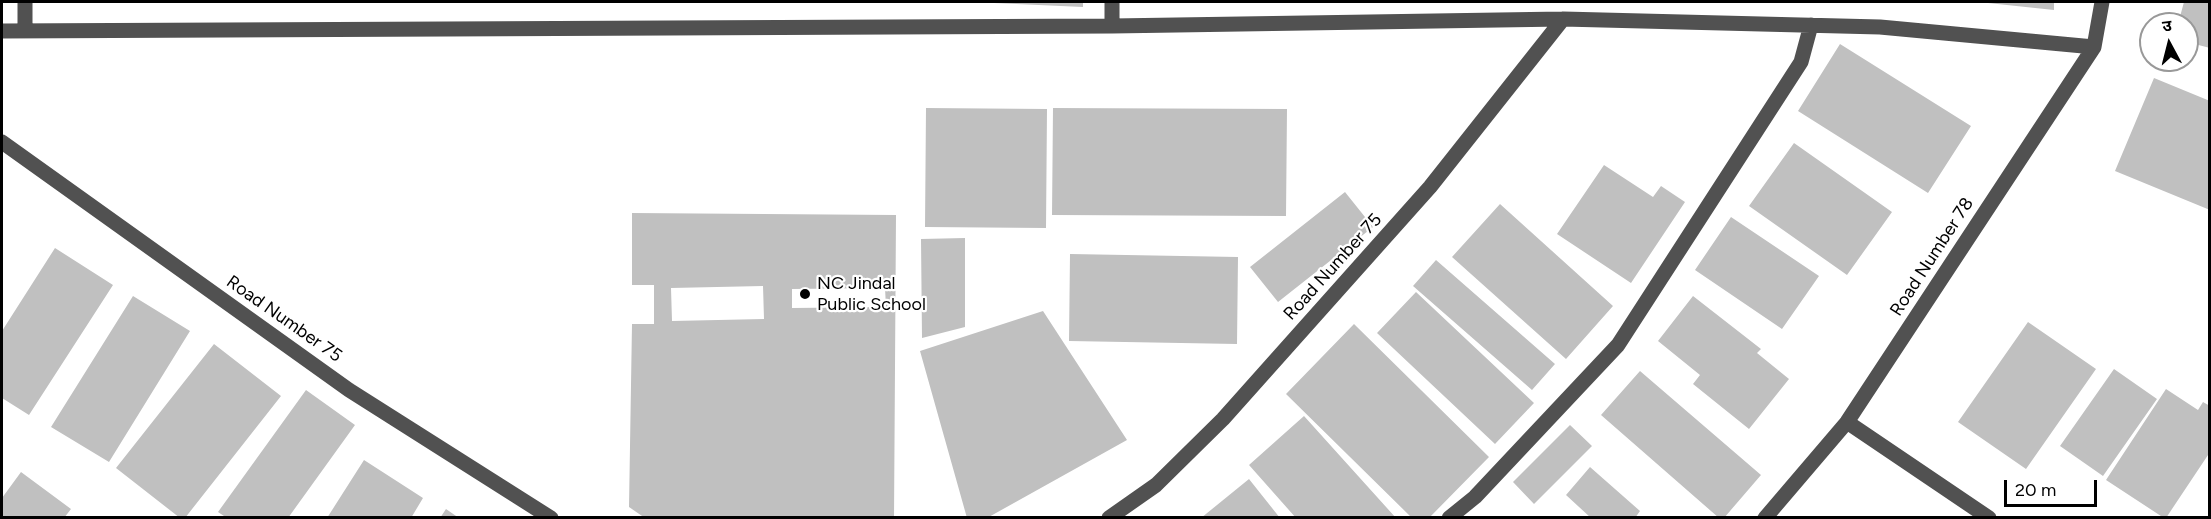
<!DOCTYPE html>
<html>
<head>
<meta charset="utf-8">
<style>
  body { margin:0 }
  #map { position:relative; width:2211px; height:519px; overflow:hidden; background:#fff; font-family:Figtree,"Noto Sans Devanagari",sans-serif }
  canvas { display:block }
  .frame { position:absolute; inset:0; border:3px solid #000; pointer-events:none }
  .north { position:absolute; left:2139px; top:12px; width:60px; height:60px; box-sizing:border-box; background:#fff; border:2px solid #999; border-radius:50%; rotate:353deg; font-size:16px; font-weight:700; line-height:24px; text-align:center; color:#000 }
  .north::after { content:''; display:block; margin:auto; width:21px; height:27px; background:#000; clip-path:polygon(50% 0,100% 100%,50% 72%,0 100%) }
  .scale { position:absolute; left:2004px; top:480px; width:93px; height:27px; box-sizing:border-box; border:3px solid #000; border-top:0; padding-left:8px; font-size:18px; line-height:21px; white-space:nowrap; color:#000; -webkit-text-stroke:4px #fff; paint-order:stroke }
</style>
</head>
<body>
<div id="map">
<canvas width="2211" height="519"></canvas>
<div class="frame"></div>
<div class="north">उ</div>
<div class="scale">20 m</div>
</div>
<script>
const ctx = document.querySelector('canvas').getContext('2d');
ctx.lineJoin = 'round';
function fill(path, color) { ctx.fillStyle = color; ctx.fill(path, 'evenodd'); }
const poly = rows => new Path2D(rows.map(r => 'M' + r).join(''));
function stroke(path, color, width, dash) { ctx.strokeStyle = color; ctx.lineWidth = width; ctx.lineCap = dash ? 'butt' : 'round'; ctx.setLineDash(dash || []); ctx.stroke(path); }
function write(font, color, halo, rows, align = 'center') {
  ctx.font = font + ' Figtree,sans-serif'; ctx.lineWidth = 4.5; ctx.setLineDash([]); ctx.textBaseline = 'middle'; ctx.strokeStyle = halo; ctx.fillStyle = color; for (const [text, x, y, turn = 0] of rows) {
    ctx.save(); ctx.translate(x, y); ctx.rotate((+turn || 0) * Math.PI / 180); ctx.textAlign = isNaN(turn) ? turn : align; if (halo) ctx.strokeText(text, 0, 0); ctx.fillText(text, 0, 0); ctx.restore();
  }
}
const building = poly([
  [994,2,1083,2,1083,7,994,3],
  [1988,2,2054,2,2054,10,1988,3],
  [2184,2,2210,2,2210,48,2187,42,2187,24,2178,24],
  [1840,44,1971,126,1928,193,1798,111],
  [2154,78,2210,101,2210,210,2115,171],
  [926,108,1047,109,1046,228,925,227],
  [1053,108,1287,109,1286,216,1052,215],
  [1794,143,1892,212,1847,275,1749,206],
  [1604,165,1653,197,1661,186,1685,202,1631,283,1557,234],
  [1345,192,1373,227,1278,302,1250,267],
  [1500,204,1613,306,1566,359,1452,257],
  [632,213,896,215,894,518,645,518,629,507,632,324,654,324,654,285,632,285],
  [763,286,764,319,672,321,671,288],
  [885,288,886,307,792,308,792,289],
  [1731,217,1819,276,1782,329,1695,270],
  [965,238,965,327,922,338,921,239],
  [55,248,113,285,29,415,2,398,2,331],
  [1070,254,1238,257,1237,344,1069,341],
  [1436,260,1555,364,1532,390,1413,286],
  [1416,292,1534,403,1495,444,1377,333],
  [133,296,190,331,109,462,51,427],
  [1693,296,1761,349,1757,353,1789,379,1749,429,1693,384,1700,375,1658,341],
  [1043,311,1127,440,987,518,967,518,920,351],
  [2028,322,2096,369,2026,469,1958,422],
  [1354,324,1489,457,1429,518,1412,518,1286,394],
  [214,344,281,396,185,518,180,518,116,468],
  [2114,369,2157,399,2103,476,2060,446],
  [1640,371,1761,475,1724,518,1719,518,1601,415],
  [2166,389,2198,410,2203,402,2210,406,2210,452,2166,518,2164,518,2106,480],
  [306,390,355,425,288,518,227,518,218,512],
  [1304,416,1396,518,1296,518,1249,465],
  [1570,425,1592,446,1534,504,1513,482],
  [364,460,423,498,411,518,327,518],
  [1590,467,1640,511,1635,518,1591,518,1566,495],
  [21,472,71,509,64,518,2,518,2,498],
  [1249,479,1280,518,1201,518],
  [446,509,459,518,440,518]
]);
const minor = poly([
  [1112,26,1112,2],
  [2,31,1112,26,1563,19,1880,27,2094,47],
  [25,31,25,2],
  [2,142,349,390,551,518],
  [1847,422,1989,518],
  [1109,518,1156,485,1223,419,1430,187,1563,19],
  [1449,518,1475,497,1618,345,1801,62,1811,25],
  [1765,518,1847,422,2094,47,2102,2]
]);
const markers = [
  [805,294,6,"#000"]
];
const streetNames = [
  ["Road Number 78",1932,257,-57],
  ["Road Number 75",1333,267,-48],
  ["Road Number 75",284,319,35]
];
const poiNames = [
  ["NC Jindal",817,284],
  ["Public School",817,305]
];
fill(building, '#c0c0c0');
stroke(minor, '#515151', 15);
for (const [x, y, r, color] of markers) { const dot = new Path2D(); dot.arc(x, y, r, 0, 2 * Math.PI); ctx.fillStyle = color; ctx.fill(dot); stroke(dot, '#fff', 2); }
write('18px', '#000', '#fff', streetNames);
write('18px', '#000', '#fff', poiNames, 'left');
</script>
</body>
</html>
